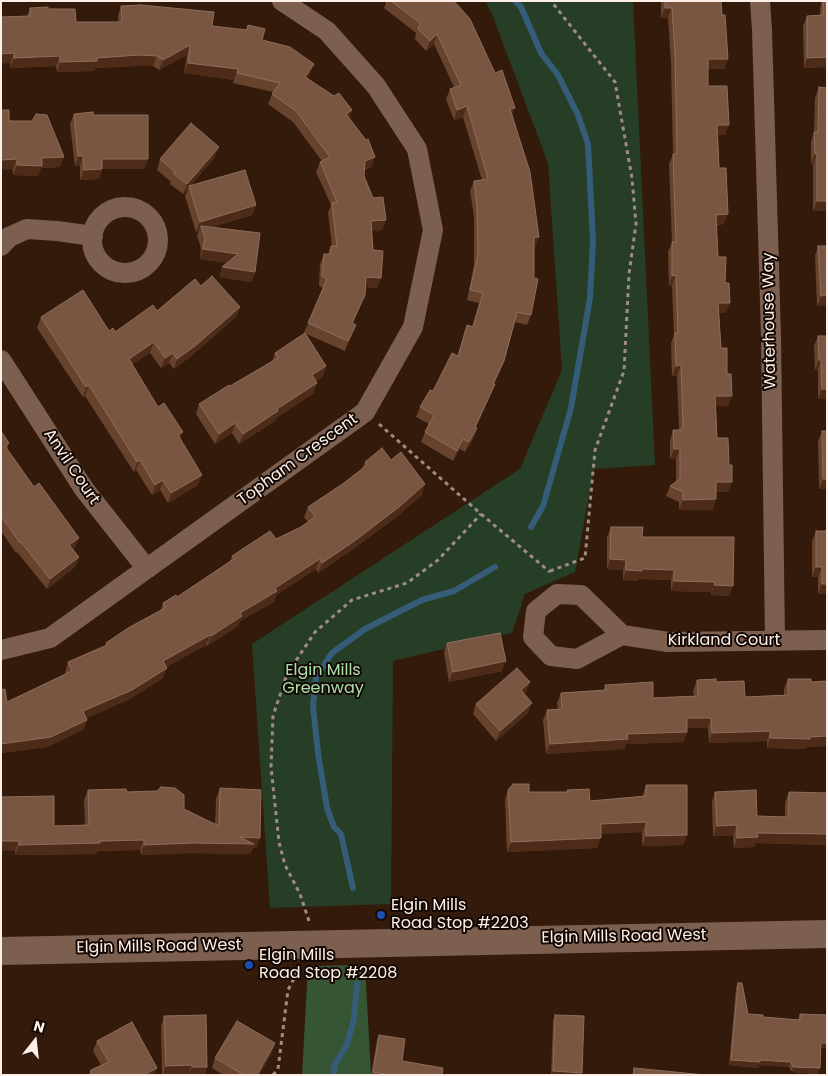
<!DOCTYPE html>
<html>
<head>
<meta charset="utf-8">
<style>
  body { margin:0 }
  #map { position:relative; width:828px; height:1076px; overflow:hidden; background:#331a0b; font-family:Poppins,sans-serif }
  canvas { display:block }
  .frame { position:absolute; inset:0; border:2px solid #fef0e8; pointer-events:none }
  .north { position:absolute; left:10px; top:1016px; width:50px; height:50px; -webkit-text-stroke:4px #130804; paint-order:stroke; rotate:16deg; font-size:14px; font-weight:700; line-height:20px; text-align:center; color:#fef0e8 }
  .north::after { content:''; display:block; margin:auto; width:18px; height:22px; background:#fef0e8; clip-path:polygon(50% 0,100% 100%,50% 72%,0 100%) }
</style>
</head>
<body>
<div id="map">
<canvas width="828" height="1076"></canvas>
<div class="frame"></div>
<div class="north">N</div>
</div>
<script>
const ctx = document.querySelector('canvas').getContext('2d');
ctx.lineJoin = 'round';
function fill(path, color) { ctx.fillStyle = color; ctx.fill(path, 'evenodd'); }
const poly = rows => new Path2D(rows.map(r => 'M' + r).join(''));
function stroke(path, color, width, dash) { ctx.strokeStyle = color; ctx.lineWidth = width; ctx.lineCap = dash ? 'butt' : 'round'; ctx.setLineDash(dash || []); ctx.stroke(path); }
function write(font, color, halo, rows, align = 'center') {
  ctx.font = font + ' Poppins,sans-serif'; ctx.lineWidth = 4; ctx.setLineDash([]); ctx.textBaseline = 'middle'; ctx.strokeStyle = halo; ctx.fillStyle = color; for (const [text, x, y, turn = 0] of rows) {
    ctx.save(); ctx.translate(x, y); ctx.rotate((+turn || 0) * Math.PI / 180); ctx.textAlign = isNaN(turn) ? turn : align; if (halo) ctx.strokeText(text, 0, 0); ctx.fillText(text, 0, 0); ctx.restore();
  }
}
const green = poly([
  [485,1,633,1,655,465,594,469,575,572,525,594,512,633,393,661,391,904,270,908,252,644,520,469,562,370,548,163,492,14]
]);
const forest = poly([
  [365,965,371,1075,302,1075,308,966]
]);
const stream = poly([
  [515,1,521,7,541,53,558,75,578,115,588,144,593,241,590,298,571,408,543,506,531,527],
  [353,888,341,834,334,827,327,808,318,753,313,706,316,677,332,653,365,629,422,600,454,591,495,567],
  [333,1075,335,1064,347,1045,354,1018,357,984]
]);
const path = poly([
  [379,424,481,514,550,572],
  [550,571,585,558,595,450,624,371,629,274,636,224,632,178,615,82,551,1],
  [309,921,300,894,285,865,279,842,271,767,273,716,287,674,315,632,352,600,407,583,438,560,481,514],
  [273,1075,278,1069,288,990,300,967]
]);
const street = poly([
  [760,1,762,30,771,336,775,641],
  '92 240a33 33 0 1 1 66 0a33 33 0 1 1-66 0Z',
  [1,246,9,237,27,229,57,231,93,236],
  [1,360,84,489,147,569],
  [622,635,577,659,551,656,533,637,536,611,557,594,581,595,622,635,668,642,827,640],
  [1,650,50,638,365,412,413,327,433,230,417,149,376,86,327,31,282,1]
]);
const secondary = poly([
  [1,951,827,934]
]);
const wall = poly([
  [384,1,454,1,515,108,512,115,539,237,535,247,534,247,531,315,527,325,515,322,504,361,500,371,494,384,491,394,476,427,474,438,465,452,460,449,453,461,421,442,425,432,429,424,416,417,420,407,433,391,458,356,467,325,472,327,479,303,467,300,474,265,474,216,470,191,474,181,482,180,463,117,454,120,446,99,450,89,454,87,434,44,426,51,415,39,416,33,384,8,386,3],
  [661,1,721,1,722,15,728,59,724,69,708,69,708,86,725,135,718,135,719,168,724,224,716,225,718,257,725,283,726,313,719,313,721,348,728,406,716,406,717,438,728,492,716,492,713,510,679,510,679,502,666,496,670,486,676,482,676,459,670,459,670,441,673,430,679,430,677,376,672,376,671,343,674,335,672,286,669,286,668,252,672,243,669,164,673,154,671,63,668,18,661,18],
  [822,1,827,1,827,67,804,68,803,26,807,16,820,15,820,8],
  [121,6,212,26,246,30,248,25,262,40,310,74,307,78,352,110,349,118,375,157,371,167,364,170,364,176,373,198,386,220,382,230,371,231,373,250,381,278,377,288,365,287,365,295,353,323,356,325,345,351,304,333,323,288,319,286,320,264,324,254,328,254,331,246,332,246,328,213,331,205,316,172,320,162,322,161,293,122,268,104,273,92,233,83,234,80,184,73,187,55,159,70,153,66,136,66,95,68,94,71,57,72,56,66,10,68,10,63,30,8,48,9,76,22,118,22,118,16],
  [819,87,827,88,827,305,817,306,815,256,818,246,826,246,826,211,813,211,813,164,811,164,811,142,814,132,815,98],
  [74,114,93,115,145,169,102,169,99,179,80,180,80,166,75,166,70,124],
  [9,121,60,167,41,168,38,176,13,175],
  [215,157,191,185,256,205,252,215,213,227,255,272,251,282,219,277,228,263,200,259,201,248,197,236,199,231,196,232,185,196,188,189,183,194,170,184,171,182,157,170,160,159],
  [201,286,240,307,236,317,191,356,174,369,169,363,161,368,150,353,132,364,158,407,180,439,198,485,168,503,160,490,152,495,136,470,134,472,85,396,83,397,37,328,41,317,115,332,157,311],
  [818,336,827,336,827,399,818,399,818,370,815,370,814,346],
  [275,353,326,366,323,376,316,381,314,393,276,418,275,421,239,444,232,433,215,444,196,414,199,404,272,362],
  [1,431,9,443,7,449,75,548,73,550,79,557,75,567,47,589,17,552,16,553,1,531],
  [822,431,827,489,819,489,818,441],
  [391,460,422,495,395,518,349,552,318,573,316,569,276,595,274,602,240,621,238,626,207,646,206,645,166,667,163,678,128,700,86,718,87,720,83,730,47,747,1,753,1,690,7,702,65,674,65,673,68,662,105,646,106,643,160,611,163,603,177,597,230,561,232,556,276,539,301,527,308,522,304,517,308,507,344,483,362,469,365,462],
  [611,527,642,537,734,537,729,596,711,595,711,592,671,591,671,580,639,579,638,581,623,580,623,570,607,569,607,537],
  [816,531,827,594,818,594,818,577,812,577,812,541],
  [447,643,502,671,449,682,444,653],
  [788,679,811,682,827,681,827,746,807,747,806,749,767,748,767,741,709,743,708,728,687,728,687,732,683,742,626,744,624,749,546,754,543,720,547,710,558,709,557,703,561,693,604,690,605,685,653,698,694,696,693,691,697,680,716,682,745,697,784,695,784,689],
  [530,682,526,692,524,694,528,713,496,741,473,714,476,704],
  [646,785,687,835,683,845,642,846,642,832,601,834,597,848,507,852,505,800,508,790,529,792,567,792,567,790,590,801,642,797],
  [220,788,260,838,256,848,253,848,250,854,189,853,141,855,140,850,97,851,96,854,15,855,15,851,1,851,1,797,54,826,85,825,84,800,88,790,127,792,184,809,215,825,216,799],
  [715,792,757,816,785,817,785,802,789,792,826,845,756,843,754,847,734,848,733,836,713,836,712,802],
  [738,983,748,1014,763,1017,798,1020,800,1014,827,1048,821,1048,820,1068,818,1074,792,1072,789,1067,759,1065,758,1068,729,1065,736,988],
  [555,1015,581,1075,551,1075,553,1020],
  [164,1016,207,1067,204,1075,162,1075,161,1026],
  [379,1035,402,1061,442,1075,371,1075,377,1040],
  [97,1041,157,1068,154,1075,89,1075,91,1070,101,1065,93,1051],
  [272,1053,259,1075,223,1075,212,1068,215,1058]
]);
const shadedWall = poly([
  [665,8,672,8,668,18,661,18],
  [437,34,434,44,426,51,430,41],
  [190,45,187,55,159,70,163,60],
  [14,53,10,63,1,64,1,54],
  [139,55,157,56,153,66,136,66,95,68,94,71,57,72,60,62,97,58],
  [60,56,56,66,10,68,14,58],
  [827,57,827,67,804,68,807,58],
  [708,59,728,59,724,69,705,69],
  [188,63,238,69,234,80,184,73],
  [314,64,310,74,301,87,305,77],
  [467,106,463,117,454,120,457,110],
  [515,108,511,118,510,109],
  [352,110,348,120,346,114],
  [717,125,729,125,725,135,714,135],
  [219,147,215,157,189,187,189,186,188,189,183,194,187,184],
  [815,154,817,154,813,164,811,164],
  [78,156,83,156,80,166,75,166],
  [64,157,60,167,41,168,38,176,13,175,17,165,42,158],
  [375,157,371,167,361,171,365,161],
  [17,159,13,169,1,170,1,160],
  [102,159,148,159,145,169,102,169,99,179,80,180,84,170],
  [817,201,827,201,827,209,826,211,813,211],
  [256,205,252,215,203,230,201,226,199,231,196,232,200,222],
  [728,214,724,224,712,225,716,215],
  [386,220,382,230,367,232,371,221],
  [534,237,539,237,535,247,530,247],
  [203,249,238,254,235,264,200,259],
  [222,267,255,272,251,282,219,277],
  [676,275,672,286,669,286,672,276],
  [366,277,381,278,377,288,362,287],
  [365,295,361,305,348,333,352,323],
  [827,295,827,305,817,306,821,296],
  [718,303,730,303,726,313,714,313],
  [240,307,236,317,191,356,174,369,177,359],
  [356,325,352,335,345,351,348,341],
  [154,342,150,353,125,369,129,359],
  [173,353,169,363,161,368,165,358],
  [819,360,821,360,818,370,815,370],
  [504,361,500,371,489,394,493,384],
  [681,365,677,376,672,376,676,366],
  [326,366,323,376,309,385,312,375],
  [317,383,314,393,276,418,275,421,239,444,243,434,277,409],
  [495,384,491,394,471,437,475,427],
  [89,385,85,396,83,397,86,387],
  [822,389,827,389,827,399,818,399],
  [715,396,732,396,728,406,712,406],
  [235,423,232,433,215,444,219,434],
  [477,428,474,438,465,452,469,442],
  [183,432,179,442,178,435],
  [463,439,460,449,453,461,457,451],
  [674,449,680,449,676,459,670,459],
  [140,460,136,470,134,472,137,462],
  [202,475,198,485,168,503,171,493],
  [823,479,827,479,827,489,819,489],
  [163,480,160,490,152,495,155,485],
  [716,482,732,482,728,492,712,492],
  [425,484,422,495,395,518,349,552,318,573,322,563],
  [716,499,713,510,679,510,683,500],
  [79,538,75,548,66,555,69,545],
  [79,557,75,567,47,589,50,579],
  [320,559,316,569,276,595,274,602,240,621,238,626,207,646,211,636,240,613,275,588],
  [610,559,626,560,623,570,607,569],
  [816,567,822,567,818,577,812,577],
  [642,569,674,570,671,580,639,579,638,581,623,580,626,570],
  [674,581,715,582,711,592,671,591],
  [822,584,827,584,827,594,818,594],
  [714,585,733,586,729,596,711,595],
  [210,635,206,645,159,671,163,661],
  [506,661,502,671,449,682,453,672],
  [167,668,163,678,128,700,79,721,83,711],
  [530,682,526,692,517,700,521,690],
  [532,703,528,713,496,741,500,731],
  [687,718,711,718,708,728,683,728],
  [87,720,83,730,47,747,1,753,1,744],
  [770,731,767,741,709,743,712,733],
  [687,732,683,742,626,744,624,749,546,754,550,744,627,734],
  [827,736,827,746,807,747,806,749,767,748,770,738],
  [646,822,642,832,598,834,601,824],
  [737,825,733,836,713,836,717,826],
  [757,833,827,834,827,844,826,845,756,843,754,847,734,848,737,838],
  [687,835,683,845,642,846,646,836],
  [240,837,260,838,256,848,253,848,250,854,189,853,141,855,144,845],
  [601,838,597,848,507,852,511,842],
  [144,840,140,850,97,851,96,854,15,855,19,845],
  [1,841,19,841,15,851,1,851],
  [275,1043,272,1053,259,1075,257,1075],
  [821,1043,827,1043,827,1048,819,1048],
  [731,1060,760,1060,791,1062,789,1067,759,1065,758,1068,729,1065],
  [192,1065,188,1075,163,1075,166,1066],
  [192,1067,207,1067,204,1075,189,1075],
  [793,1067,820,1068,818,1074,792,1072],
  [157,1068,154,1075,144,1075],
  [553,1071,582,1073,581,1075,552,1075]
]);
const building = poly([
  [391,1,454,1,470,19,495,73,502,70,515,108,510,109,530,172,539,237,534,237,534,278,538,279,531,315,517,312,504,361,493,384,495,384,475,427,477,428,469,442,463,439,457,451,425,432,434,415,420,407,430,390,433,391,452,353,458,356,467,325,473,327,483,293,470,290,478,254,477,206,474,181,488,179,467,106,457,110,450,89,461,85,437,34,430,41,418,29,420,23,391,1],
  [665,1,721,1,722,15,725,15,728,59,708,59,708,86,727,86,729,125,717,125,719,168,726,168,728,214,716,215,718,257,726,257,725,283,729,283,730,303,718,303,721,348,727,348,727,374,731,374,732,396,715,396,717,438,728,438,729,465,732,465,732,482,716,482,716,499,683,500,683,492,670,486,680,479,680,449,674,449,673,430,682,430,683,424,681,365,676,366,675,333,678,332,676,275,672,276,672,242,676,242,673,154,677,154,675,53,672,8,665,8,665,1],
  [823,1,827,1,827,57,807,58,807,16,823,15,823,1],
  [141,5,214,12,212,26,247,30,248,25,265,29,262,40,290,47,314,64,305,77,334,96,339,93,352,110,346,114,366,140,368,139,375,157,365,161,364,176,373,198,383,197,386,220,371,221,373,250,383,251,381,278,366,277,365,295,352,323,356,325,348,341,308,323,327,279,322,276,324,254,330,254,331,246,337,246,332,203,337,202,320,162,330,157,296,111,272,94,280,83,237,73,238,69,188,63,190,45,163,60,157,56,139,55,97,58,97,61,60,62,60,56,14,58,14,53,1,54,1,17,30,16,30,8,48,7,48,9,75,9,76,22,122,22,121,6,141,5],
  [819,87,827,88,827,201,817,201,817,154,815,154,814,132,818,132,819,87],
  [1,110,9,110,9,121,32,121,36,114,47,115,64,157,42,158,42,166,17,165,17,159,1,160,1,110],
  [93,112,93,115,148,115,148,159,102,159,102,169,84,170,83,156,78,156,74,114,93,112],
  [191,123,219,147,187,184,174,174,175,172,160,159,191,123],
  [245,170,256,205,200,222,189,186,245,170],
  [201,226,260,233,255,272,222,267,238,254,203,249,205,238,201,226],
  [818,246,827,246,827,295,821,296,818,246],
  [212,276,240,307,195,346,177,359,173,353,165,358,154,342,129,359,158,407,164,403,183,432,178,435,202,475,171,493,163,480,155,485,140,460,137,462,89,385,86,387,41,317,83,290,109,331,113,328,115,332,153,305,157,311,195,279,201,286,212,276],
  [305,333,326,366,312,375,317,383,277,409,278,411,243,434,235,423,219,434,199,404,229,385,230,386,278,358,275,353,305,333],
  [818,336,827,336,827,389,822,389,821,360,819,360,818,336],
  [1,431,9,443,5,446,34,487,39,483,79,538,69,545,79,557,50,579,21,542,20,543,1,516,1,431],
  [822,431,827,431,827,479,823,479,822,431],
  [382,448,391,460,401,452,425,484,399,507,353,542,322,563,320,559,275,588,277,591,240,613,242,616,211,636,210,635,163,661,167,668,132,690,83,711,87,720,51,737,1,744,1,690,5,689,7,702,72,671,68,662,107,645,106,643,128,628,165,608,163,603,176,595,177,597,234,559,232,556,270,531,276,539,301,527,315,517,308,507,344,483,367,465,365,462,382,448],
  [611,527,643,527,642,537,734,537,733,586,714,585,715,582,674,581,674,570,642,569,642,571,626,570,626,560,610,559,611,527],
  [816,531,827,531,827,584,822,584,822,567,816,567,816,531],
  [500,633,506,661,453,672,447,643,500,633],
  [517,668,530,682,521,690,532,703,500,731,476,704,517,668],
  [716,679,716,682,744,681,745,697,788,695,788,679,811,679,811,682,827,681,827,736,810,737,810,739,770,738,770,731,712,733,711,718,687,718,687,732,627,734,628,739,550,744,547,710,562,709,561,693,606,690,605,685,653,682,653,698,698,696,697,680,716,679],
  [513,784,529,784,529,792,568,792,567,790,589,789,590,801,646,796,646,785,687,785,687,835,646,836,646,822,601,824,601,838,511,842,508,790,513,784],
  [161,787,175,788,184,795,184,809,219,826,220,788,261,790,260,838,240,837,254,844,193,843,144,845,144,840,100,841,100,843,19,845,19,841,1,841,1,797,54,796,54,826,89,825,88,790,126,789,127,792,157,791,161,787],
  [756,790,757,816,788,817,789,792,827,793,827,834,757,833,758,837,737,838,737,825,717,826,715,792,756,790],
  [738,983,742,983,748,1014,763,1015,763,1017,800,1020,800,1014,827,1015,827,1043,821,1043,820,1068,793,1067,791,1062,760,1060,760,1062,731,1060,738,983],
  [206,1015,207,1067,192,1067,192,1065,166,1066,164,1016,206,1015],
  [555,1015,584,1016,582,1073,553,1071,555,1015],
  [237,1021,275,1043,257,1075,244,1075,215,1058,237,1021],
  [132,1022,157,1068,144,1075,90,1075,91,1070,109,1062,97,1041,132,1022],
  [379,1035,405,1039,402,1061,443,1068,442,1075,392,1075,373,1072,379,1035],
  [634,1068,705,1075,633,1075,634,1068]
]);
const markers = [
  [381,915,5,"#1a4fb4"],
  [249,965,5,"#1a4fb4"]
];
const streetNames = [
  ["Waterhouse Way",770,321,-91],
  ["Topham Crescent",298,460,-36],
  ["Anvil Court",71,467,56],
  ["Kirkland Court",724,641],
  ["Elgin Mills Road West",624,937,-1],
  ["Elgin Mills Road West",159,947,-1]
];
const parkNames = [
  ["Elgin Mills",323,671],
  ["Greenway",323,689]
];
const poiNames = [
  ["Elgin Mills",391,906],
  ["Road Stop #2203",391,924],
  ["Elgin Mills",259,956],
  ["Road Stop #2208",259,974]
];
fill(green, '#273e26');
fill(forest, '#365535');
stroke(stream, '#355c79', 6);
stroke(path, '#9f8c81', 3, [4, 4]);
stroke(street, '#7d5f4f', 20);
stroke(secondary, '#7d5f4f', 28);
fill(wall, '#67432e');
fill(shadedWall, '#4c2b18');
fill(building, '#785642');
stroke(building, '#8d6e5c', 1);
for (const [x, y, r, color] of markers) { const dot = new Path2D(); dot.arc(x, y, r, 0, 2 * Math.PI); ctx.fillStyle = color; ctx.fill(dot); stroke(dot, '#130804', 2); }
write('16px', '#fef0e8', '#130804', streetNames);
write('16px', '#abe1a9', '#130804', parkNames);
write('16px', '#fef0e8', '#130804', poiNames, 'left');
</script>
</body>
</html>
